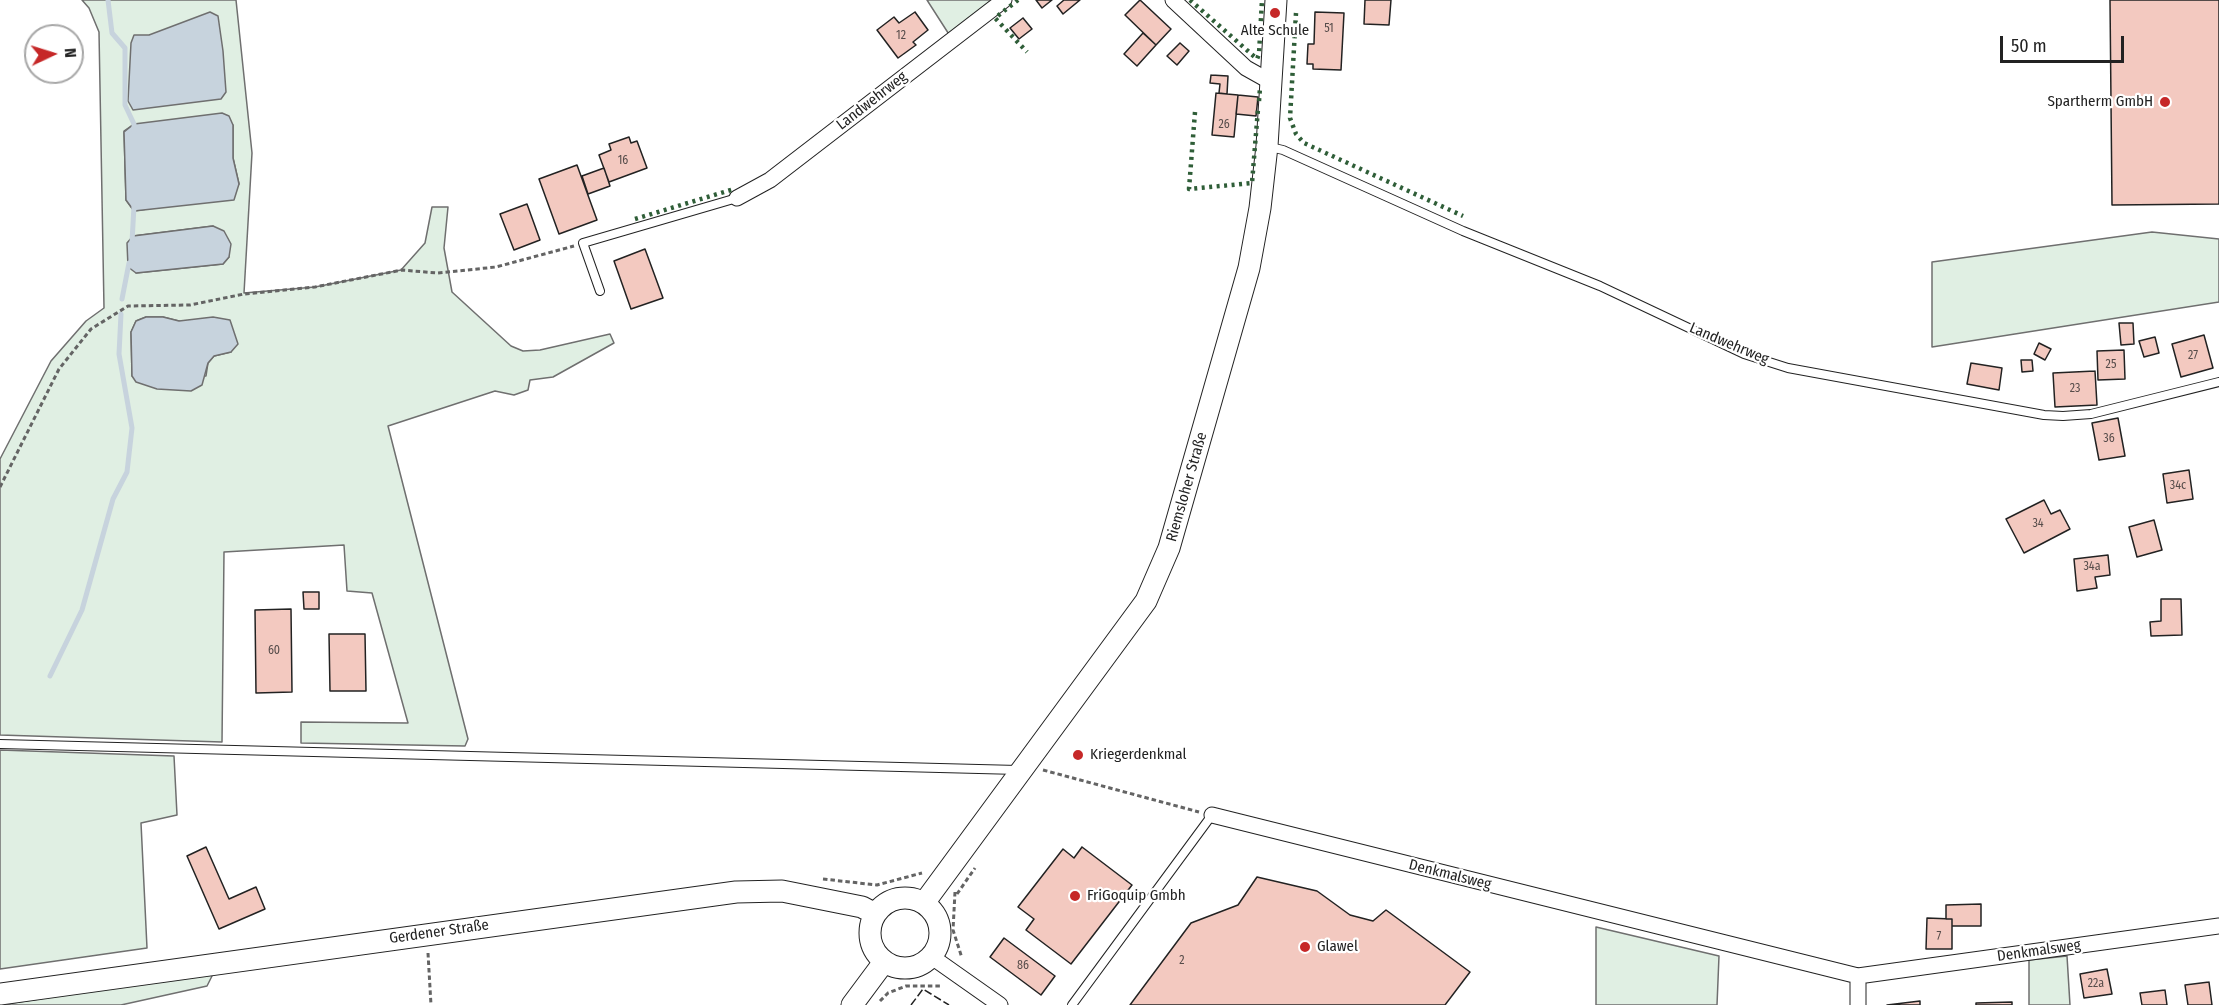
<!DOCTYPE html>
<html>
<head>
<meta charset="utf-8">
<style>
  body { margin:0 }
  #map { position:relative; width:2219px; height:1005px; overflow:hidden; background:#fff; font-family:"Fira Sans Condensed",sans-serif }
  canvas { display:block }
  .north { position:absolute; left:24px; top:24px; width:60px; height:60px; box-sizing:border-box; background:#fff; border:2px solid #a7a7a7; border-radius:50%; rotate:86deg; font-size:16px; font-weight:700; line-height:24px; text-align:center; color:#222 }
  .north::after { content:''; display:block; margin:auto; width:21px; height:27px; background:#c62828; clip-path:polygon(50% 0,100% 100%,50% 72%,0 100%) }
  .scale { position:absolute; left:2000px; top:36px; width:124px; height:27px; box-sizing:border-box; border:3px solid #222; border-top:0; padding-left:8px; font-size:18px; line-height:21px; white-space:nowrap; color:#222; -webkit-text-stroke:4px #fff; paint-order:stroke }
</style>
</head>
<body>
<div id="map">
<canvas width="2219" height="1005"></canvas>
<div class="north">N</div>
<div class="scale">50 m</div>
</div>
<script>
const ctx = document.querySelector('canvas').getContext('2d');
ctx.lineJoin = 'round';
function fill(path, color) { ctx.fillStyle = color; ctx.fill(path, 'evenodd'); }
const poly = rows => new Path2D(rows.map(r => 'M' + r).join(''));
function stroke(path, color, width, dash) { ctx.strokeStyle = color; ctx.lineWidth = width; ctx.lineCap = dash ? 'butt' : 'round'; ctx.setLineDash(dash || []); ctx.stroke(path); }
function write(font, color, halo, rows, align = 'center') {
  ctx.font = font + ' "Fira Sans Condensed",sans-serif'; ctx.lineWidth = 4.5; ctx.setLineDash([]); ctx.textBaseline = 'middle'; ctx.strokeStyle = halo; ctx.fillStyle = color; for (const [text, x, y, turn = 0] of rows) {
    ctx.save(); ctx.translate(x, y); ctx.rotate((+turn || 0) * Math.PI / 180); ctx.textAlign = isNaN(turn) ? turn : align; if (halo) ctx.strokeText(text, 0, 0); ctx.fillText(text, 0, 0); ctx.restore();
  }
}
const green = poly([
  [82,0,236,0,252,153,244,293,315,287,401,270,425,243,432,207,448,207,444,248,452,292,511,346,523,351,540,350,610,334,614,343,553,377,530,380,528,390,514,395,495,391,388,426,468,739,465,746,301,743,301,722,408,723,372,593,347,591,344,545,224,552,222,742,0,735,0,459,51,361,86,321,104,308,99,32,89,8,82,0],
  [134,124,233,125,233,158,239,184,180,204,134,211,126,200,124,131,134,124],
  [213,226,229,257,223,264,136,273,133,236,213,226],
  [146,317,163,317,179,321,231,352,214,356,208,363,206,376,132,376,131,332,136,321,146,317],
  [927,0,1004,0,952,39,927,0],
  [2152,232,2219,239,2219,302,1932,347,1932,262,2152,232],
  [0,750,174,756,177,815,141,823,147,948,0,969,0,750],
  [1596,927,1719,956,1717,1005,1596,1005,1596,927],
  [2067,956,2070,1005,2029,1005,2029,960,2067,956],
  [214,972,207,986,121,1005,0,1005,214,972]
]);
const water = poly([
  [210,12,218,16,223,51,226,92,221,99,133,110,128,101,131,43,134,35,149,35,210,12],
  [222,113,229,116,233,125,233,158,239,184,234,200,134,211,126,200,124,132,134,124,222,113],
  [213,226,224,231,231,244,229,257,223,264,136,273,128,267,127,243,133,236,213,226],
  [146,317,163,317,179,321,213,317,230,320,238,344,231,352,214,356,208,363,202,385,191,391,157,389,136,382,132,376,131,332,136,321,146,317]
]);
const stream = poly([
  [108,0,112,33,125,48,125,105,134,124,134,131],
  [132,242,134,206],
  [122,299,129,263],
  [50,676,82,610,113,499,127,472,132,428,119,354,121,314]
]);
const building = poly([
  [1036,0,1052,0,1042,8,1036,0],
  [1064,0,1080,0,1063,14,1057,6,1064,0],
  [1140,0,1171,29,1156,45,1125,15,1140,0],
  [1365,0,1391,0,1389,25,1364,24,1365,0],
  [2110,0,2219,0,2219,204,2112,205,2110,0],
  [915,12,928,30,913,42,916,45,898,58,877,30,894,17,899,23,915,12],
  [1315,12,1344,13,1341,70,1313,69,1313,64,1307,64,1308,44,1314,44,1315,12],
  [1023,18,1032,29,1019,39,1010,28,1023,18],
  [1143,33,1156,45,1137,66,1124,54,1143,33],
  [1180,43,1189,51,1177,65,1167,56,1180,43],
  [1211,75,1228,76,1227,94,1219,93,1220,84,1210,83,1211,75],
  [1216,93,1238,95,1234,137,1212,135,1216,93],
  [1238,95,1258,97,1256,116,1236,114,1238,95],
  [629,137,631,143,637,141,647,168,609,182,599,155,611,150,609,144,629,137],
  [577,165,597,220,559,234,539,179,577,165],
  [604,168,610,186,588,194,582,176,604,168],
  [527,204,540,240,514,250,500,214,527,204],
  [645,249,663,298,631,309,614,261,645,249],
  [2119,323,2133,323,2134,344,2121,345,2119,323],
  [2204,335,2213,368,2181,377,2172,344,2204,335],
  [2155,337,2159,353,2144,357,2139,341,2155,337],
  [2039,343,2051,349,2045,360,2034,354,2039,343],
  [2124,350,2125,379,2098,380,2097,351,2124,350],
  [2021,360,2032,360,2033,371,2022,372,2021,360],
  [1971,363,2002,368,1999,390,1967,384,1971,363],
  [2095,371,2097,405,2055,407,2053,373,2095,371],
  [2118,418,2125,456,2099,460,2092,423,2118,418],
  [2189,470,2193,499,2167,503,2163,474,2189,470],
  [2044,500,2051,514,2060,510,2070,529,2024,553,2006,519,2044,500],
  [2154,520,2162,550,2137,557,2129,527,2154,520],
  [2108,555,2110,575,2095,577,2097,588,2077,591,2074,559,2108,555],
  [303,592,319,592,319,609,304,609,303,592],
  [2161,599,2181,599,2182,635,2151,636,2150,622,2161,621,2161,599],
  [291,609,292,692,256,693,255,610,291,609],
  [329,634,365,634,366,691,330,691,329,634],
  [206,847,229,899,256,887,265,909,219,929,187,856,206,847],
  [1082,847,1132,885,1071,964,1026,930,1034,919,1018,907,1063,849,1074,858,1082,847],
  [1257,877,1317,891,1350,915,1373,921,1386,910,1470,972,1445,1005,1130,1005,1191,923,1238,905,1257,877],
  [1981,904,1981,926,1952,926,1952,919,1946,919,1946,905,1981,904],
  [1927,918,1952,919,1952,949,1926,949,1927,918],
  [1004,938,1055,976,1041,995,990,957,1004,938],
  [2107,969,2112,994,2084,998,2080,974,2107,969],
  [2209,982,2212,1005,2188,1005,2185,985,2209,982],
  [2165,990,2167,1005,2142,1005,2140,993,2165,990],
  [1920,1001,1920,1005,1887,1005,1920,1001],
  [2012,1002,2012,1005,1976,1005,1976,1003,2012,1002]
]);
const path = poly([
  [0,487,59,369,91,329,128,306,190,305,244,294,315,287,402,270,438,273,496,267,574,246],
  [1043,770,1199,812],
  [823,879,877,885,922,873],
  [955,892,953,930,962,958],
  [957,894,975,868],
  [428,953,431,1005],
  [880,1001,888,993,906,986,940,986,942,984]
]);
const lane = poly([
  [1270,147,1283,150,1463,231,1600,286,1744,354,1788,368,2044,415,2063,416,2091,414,2219,382],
  [600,291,583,243,737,198],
  [0,744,1018,770],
  [1072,1005,1212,815]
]);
const street = poly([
  [1173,0,1246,68,1271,82],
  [737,198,770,180,1004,0],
  [1212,815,1858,976,2219,926],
  [932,957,1000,1005],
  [1858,976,1858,1005]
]);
const secondary = poly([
  '870 933a35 35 0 1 1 70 0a35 35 0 1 1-70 0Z',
  [924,903,1146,601,1169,548,1249,268,1260,208,1267,146,1276,0],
  [0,994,736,892,782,891,862,907,875,914],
  [852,1005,884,962]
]);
const hedge = poly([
  [1018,0,995,18,1027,52],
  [1190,0,1257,59,1259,54,1262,0],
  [1296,13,1290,118,1296,134,1304,143,1463,216],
  [1259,101,1260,88],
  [1195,112,1189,189,1252,183,1258,109],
  [635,219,734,189]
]);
const fence = poly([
  [911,1005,923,989,949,1005]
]);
const markers = [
  [1275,13,6,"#c62828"],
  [2165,102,6,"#c62828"],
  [1078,755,6,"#c62828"],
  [1075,896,6,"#c62828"],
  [1305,947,6,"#c62828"]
];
const numberNames = [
  ["51",1329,29],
  ["12",901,36],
  ["26",1224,125],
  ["16",623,161],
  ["27",2193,356],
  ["25",2111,365],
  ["23",2075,389],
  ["36",2109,439],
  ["34c",2178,486],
  ["34",2038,524],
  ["34a",2092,567],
  ["60",274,651],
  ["7",1939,937],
  ["2",1182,961],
  ["86",1023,966],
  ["22a",2096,984]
];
const poiNames = [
  ["Alte Schule",1275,31,"center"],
  ["Spartherm GmbH",2153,102,"right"],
  ["Kriegerdenkmal",1090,755],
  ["FriGoquip Gmbh",1087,896],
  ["Glawel",1317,947]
];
const streetNames = [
  ["Landwehrweg",872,101,-38],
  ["Landwehrweg",1729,344,23],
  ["Riemsloher Straße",1187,487,-74],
  ["Denkmalsweg",1450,875,14],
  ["Gerdener Straße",439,932,-8],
  ["Denkmalsweg",2039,951,-8]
];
fill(green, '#e0efe3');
stroke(green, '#6f6f6f', 1.5);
fill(water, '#c7d3dd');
stroke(water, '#6f6f6f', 1.5);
stroke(stream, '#c7d3dd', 5);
fill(building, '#f3c9c0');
stroke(building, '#222', 1.5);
stroke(lane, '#222', 10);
stroke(street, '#222', 17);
stroke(secondary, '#222', 23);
stroke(path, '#646464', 3, [4.5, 3]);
stroke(lane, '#fff', 8);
stroke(street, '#fff', 15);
stroke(secondary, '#fff', 21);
stroke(hedge, '#2f5e38', 4.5, [3, 4.5]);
stroke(fence, '#222', 1.5, [8, 3]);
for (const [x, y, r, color] of markers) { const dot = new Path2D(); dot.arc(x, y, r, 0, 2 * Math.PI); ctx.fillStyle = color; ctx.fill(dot); stroke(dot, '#fff', 2); }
write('12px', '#564c4a', null, numberNames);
write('15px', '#222', '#fff', poiNames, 'left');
write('15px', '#222', '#fff', streetNames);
</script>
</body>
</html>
